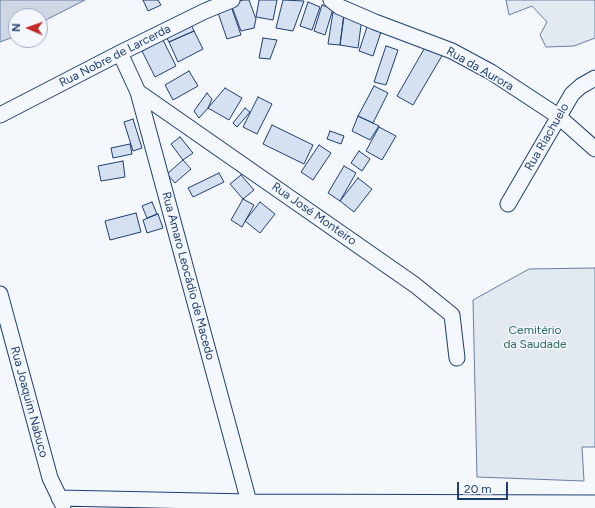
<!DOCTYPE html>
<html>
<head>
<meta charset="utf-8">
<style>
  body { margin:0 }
  #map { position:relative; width:595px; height:508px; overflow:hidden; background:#f4f7fb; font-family:Figtree,sans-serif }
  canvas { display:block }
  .north { position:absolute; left:8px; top:8px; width:40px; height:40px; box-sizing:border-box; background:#f4f7fb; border:1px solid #9eadc5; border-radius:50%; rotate:272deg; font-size:11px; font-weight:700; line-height:16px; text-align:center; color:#1d3f73 }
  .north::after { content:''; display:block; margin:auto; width:14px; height:18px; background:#c62828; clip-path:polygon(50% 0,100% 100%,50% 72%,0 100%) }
  .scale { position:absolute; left:457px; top:482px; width:51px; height:18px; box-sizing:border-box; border:2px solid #1d3f73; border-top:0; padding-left:5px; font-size:12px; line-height:14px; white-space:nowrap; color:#1d3f73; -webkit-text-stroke:3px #f4f7fb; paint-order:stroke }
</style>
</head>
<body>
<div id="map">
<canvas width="595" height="508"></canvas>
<div class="north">N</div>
<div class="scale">20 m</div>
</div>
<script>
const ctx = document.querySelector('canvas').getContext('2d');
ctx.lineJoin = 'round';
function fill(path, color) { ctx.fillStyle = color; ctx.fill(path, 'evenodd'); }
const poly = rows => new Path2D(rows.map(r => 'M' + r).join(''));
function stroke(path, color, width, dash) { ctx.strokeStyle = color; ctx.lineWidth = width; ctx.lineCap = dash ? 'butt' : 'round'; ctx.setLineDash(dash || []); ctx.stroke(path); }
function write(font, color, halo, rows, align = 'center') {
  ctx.font = font + ' Figtree,sans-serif'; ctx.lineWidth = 3; ctx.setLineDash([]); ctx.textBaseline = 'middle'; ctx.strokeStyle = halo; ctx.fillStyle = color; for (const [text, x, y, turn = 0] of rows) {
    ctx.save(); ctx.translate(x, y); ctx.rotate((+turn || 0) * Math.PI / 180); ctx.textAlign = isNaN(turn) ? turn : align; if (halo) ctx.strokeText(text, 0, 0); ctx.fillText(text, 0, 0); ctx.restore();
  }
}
const green = poly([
  [506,0,595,0,595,38,574,46,546,47,540,35,547,22,532,6,509,15,506,0],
  [595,268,595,447,582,447,584,481,477,477,473,300,529,269,595,268]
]);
const water = poly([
  [0,0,85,0,40,23,40,16,16,16,16,36,0,42,0,0]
]);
const building = poly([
  [143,0,158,0,161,5,148,11,143,0],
  [243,0,249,0,256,19,254,28,241,31,231,4,243,0],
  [259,0,277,0,273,20,256,17,259,0],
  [283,0,304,1,293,31,276,28,283,0],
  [308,2,320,7,312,30,300,26,308,2],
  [322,5,333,9,325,35,314,31,322,5],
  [231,6,241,35,227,39,217,10,231,6],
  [333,12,344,13,340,45,328,44,333,12],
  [344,16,362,18,358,48,340,45,344,16],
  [190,22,194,31,169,42,164,33,190,22],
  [368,24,382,29,373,56,359,51,368,24],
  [194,31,203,49,178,62,169,42,194,31],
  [263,38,277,40,270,59,259,58,263,38],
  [163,40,176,66,155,77,142,51,163,40],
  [427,44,443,54,413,105,397,96,427,44],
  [386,46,398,50,386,85,374,82,386,46],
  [189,71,198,86,173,100,165,85,189,71],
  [374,86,388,93,373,123,358,116,374,86],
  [225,88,242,98,229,120,208,108,225,88],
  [207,93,212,99,208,108,199,118,194,111,207,93],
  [258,97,272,104,257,134,243,127,258,97],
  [245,108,250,112,237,127,233,123,245,108],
  [358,116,379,126,370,140,352,131,358,116],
  [133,119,142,148,133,151,124,122,133,119],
  [272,125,313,145,304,164,263,144,272,125],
  [379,127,396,136,382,160,366,151,379,127],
  [330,131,344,136,341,144,327,139,330,131],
  [180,137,193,153,183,160,171,144,180,137],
  [130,144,132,154,113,158,111,148,130,144],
  [319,145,331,153,313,180,301,172,319,145],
  [359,151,370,159,362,171,351,163,359,151],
  [183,160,191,169,175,183,167,174,183,160],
  [123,161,125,177,101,181,98,166,123,161],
  [344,166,356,173,340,201,328,193,344,166],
  [219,173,224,182,193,197,188,188,219,173],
  [241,175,254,190,243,199,230,184,241,175],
  [358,178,372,189,354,212,340,201,358,178],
  [243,199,254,205,242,227,231,220,243,199],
  [152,202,157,214,147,218,142,206,152,202],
  [260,202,275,214,260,233,245,221,260,202],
  [136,213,141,232,110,240,105,221,136,213],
  [158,214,163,228,147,233,143,220,158,214]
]);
const minor = poly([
  [331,0,340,7,375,22,452,51,491,72,558,116,595,149],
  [120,53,138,92,249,502],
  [138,92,415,285,452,315,457,358],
  [0,115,120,53,205,11,232,0],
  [508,204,572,94,581,86,595,78],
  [0,294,50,478,63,505],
  [59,498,249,502,595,503]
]);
const streetNames = [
  ["Rua Nobre de Larcerda",115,56,-27],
  ["Rua da Aurora",480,69,30],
  ["Rua Riachuelo",547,137,-60],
  ["Rua José Monteiro",314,214,35],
  ["Rua Amaro Leocádio de Macedo",188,276,75],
  ["Rua Joaquim Nabuco",29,402,75]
];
const parkNames = [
  ["Cemitério",535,330],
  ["da Saudade",535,344]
];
fill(green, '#e3e9f0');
stroke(green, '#687fa3', 1);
fill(water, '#cfd7e4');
stroke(water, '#687fa3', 1);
fill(building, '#d5e0f0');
stroke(building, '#1d3f73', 1);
stroke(minor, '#1d3f73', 17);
stroke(minor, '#f4f7fb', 15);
write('12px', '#1d3f73', '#f4f7fb', streetNames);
write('12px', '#2c6c60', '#f4f7fb', parkNames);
</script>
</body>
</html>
